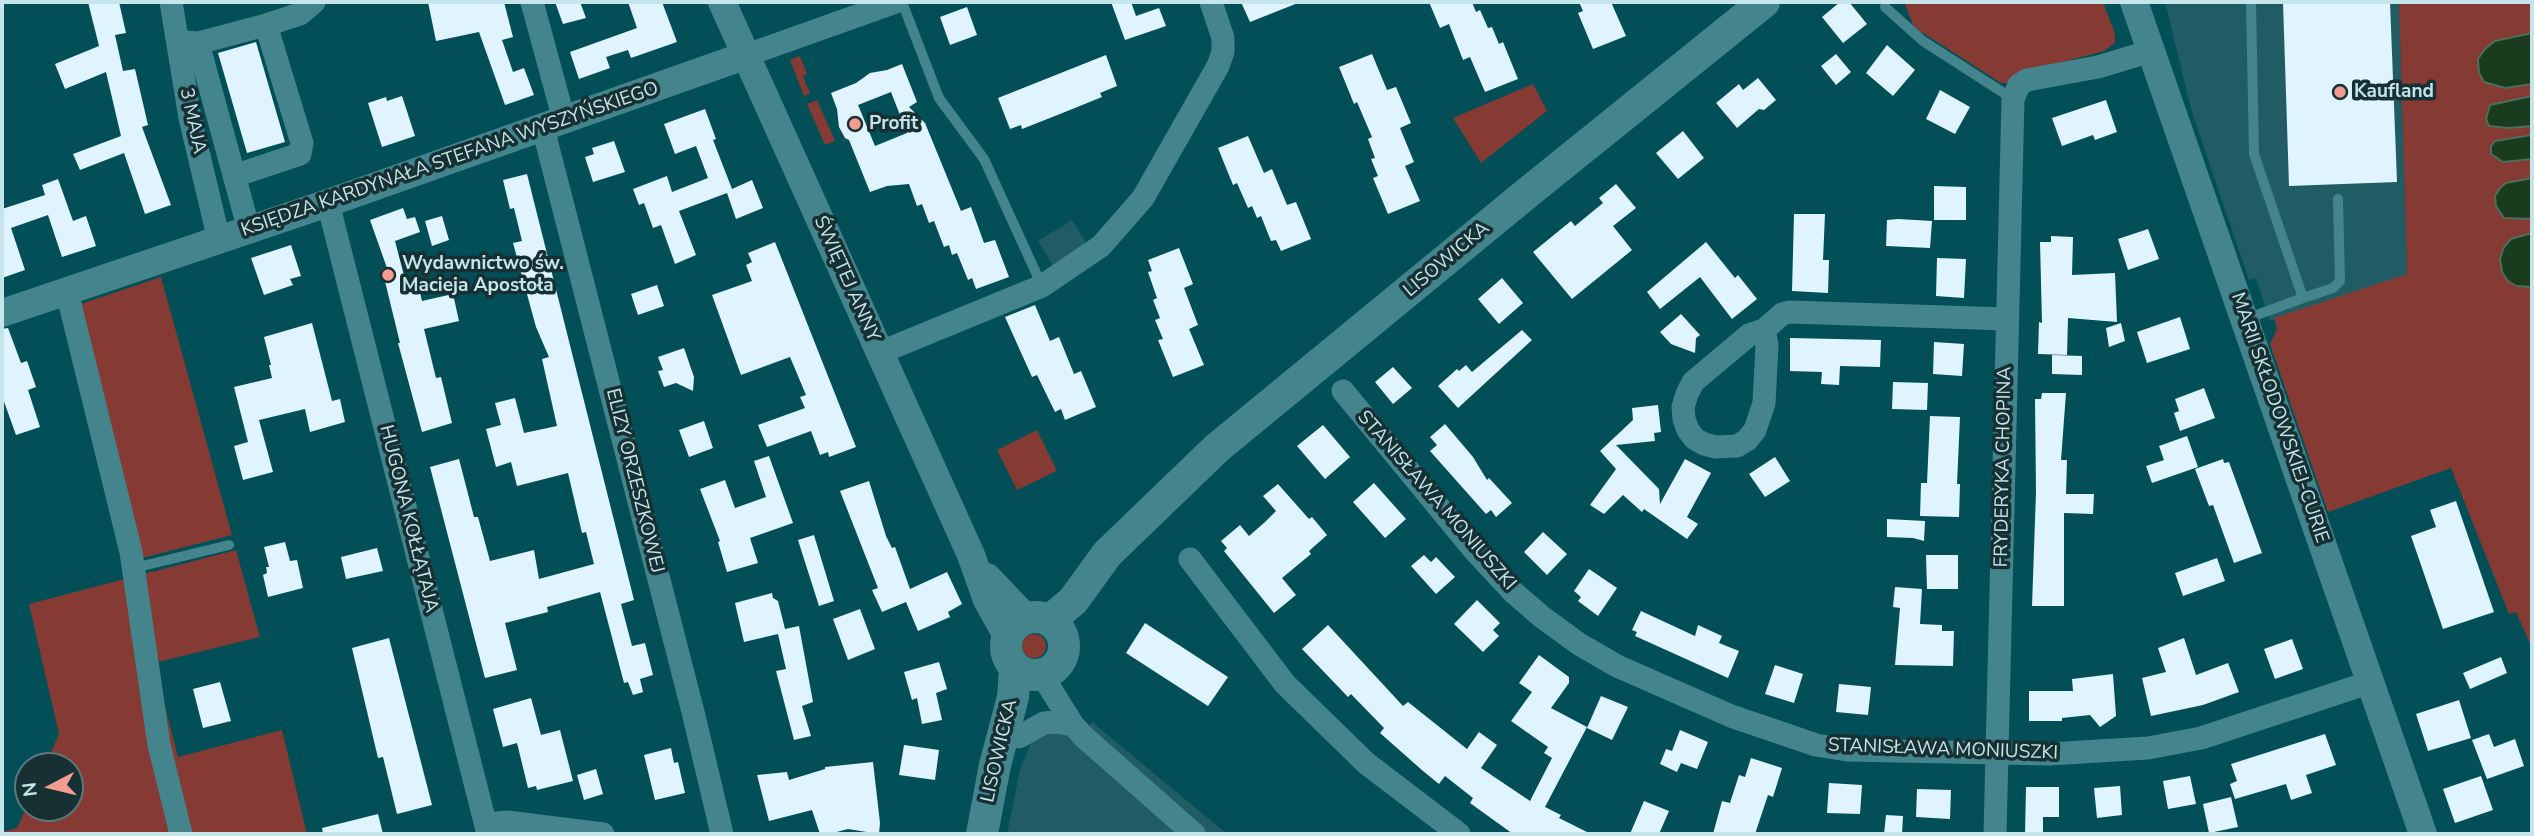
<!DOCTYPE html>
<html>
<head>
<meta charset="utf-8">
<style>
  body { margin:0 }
  #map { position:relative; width:2534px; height:836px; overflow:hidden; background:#024f57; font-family:"Nunito Sans",sans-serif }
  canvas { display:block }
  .frame { position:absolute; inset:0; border:4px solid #c6e5ea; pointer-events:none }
  .north { position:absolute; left:14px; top:752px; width:70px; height:70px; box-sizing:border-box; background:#163034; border:2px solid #5c787d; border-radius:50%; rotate:263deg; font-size:19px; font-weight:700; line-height:28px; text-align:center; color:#c6e5ea }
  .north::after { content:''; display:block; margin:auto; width:24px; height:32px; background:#f59c92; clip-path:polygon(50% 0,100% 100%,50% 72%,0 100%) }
</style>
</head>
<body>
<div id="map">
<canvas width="2534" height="836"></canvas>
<div class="frame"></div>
<div class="north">N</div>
</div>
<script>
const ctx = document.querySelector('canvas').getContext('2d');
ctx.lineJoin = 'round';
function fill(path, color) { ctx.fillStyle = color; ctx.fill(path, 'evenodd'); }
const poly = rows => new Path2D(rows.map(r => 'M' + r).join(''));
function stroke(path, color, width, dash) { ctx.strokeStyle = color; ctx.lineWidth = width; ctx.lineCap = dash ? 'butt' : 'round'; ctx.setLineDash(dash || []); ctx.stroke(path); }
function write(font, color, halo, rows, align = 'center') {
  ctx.font = font + ' "Nunito Sans",sans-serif'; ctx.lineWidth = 7; ctx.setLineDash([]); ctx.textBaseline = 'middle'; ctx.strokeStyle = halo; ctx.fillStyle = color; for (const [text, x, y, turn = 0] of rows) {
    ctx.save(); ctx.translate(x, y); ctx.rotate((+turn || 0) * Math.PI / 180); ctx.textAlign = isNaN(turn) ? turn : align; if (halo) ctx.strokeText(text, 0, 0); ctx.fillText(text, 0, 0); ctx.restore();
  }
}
const built = poly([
  [2165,2,2399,2,2407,274,2270,321,2256,278,2249,280,2191,109],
  [1072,220,1087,245,1053,266,1038,241],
  [1092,722,1227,834,1007,834,1020,770,1035,732,1059,729,1075,741]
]);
const green = poly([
  [1904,2,2103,2,2115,34,2115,43,2104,51,2021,73,2008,83,2001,83,1914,27],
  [2399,2,2532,2,2532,648,2516,612,2509,614,2451,468,2328,512,2270,344,2277,329,2274,318,2407,274],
  [800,56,807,74,803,76,810,94,804,96,790,60],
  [1533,84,1547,111,1481,163,1453,118],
  [817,100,835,141,825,145,807,104],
  [161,277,232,535,138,559,75,306],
  [1037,430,1057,471,1017,490,997,450],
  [236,550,260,637,154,663,178,757,282,730,307,834,2,834,2,832,17,828,28,804,28,808,70,808,70,766,45,766,59,734,29,604],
  '1022 646a12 12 0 1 1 24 0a12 12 0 1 1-24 0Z'
]);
const water = poly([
  [2532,33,2532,84,2505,88,2484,82,2479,73,2478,59,2485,49,2495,41,2532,33],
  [2532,96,2532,126,2508,128,2489,126,2486,119,2490,105,2532,96],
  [2532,135,2532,159,2503,162,2491,154,2491,146,2495,141,2532,135],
  [2532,178,2532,219,2504,218,2496,206,2495,196,2500,188,2506,183,2532,178],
  [2532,233,2532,287,2516,286,2508,281,2502,272,2500,259,2504,247,2511,239,2532,233]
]);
const building = poly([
  [88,2,119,2,126,33,115,35,123,71,135,69,148,125,142,127,171,205,145,214,124,153,80,170,73,154,121,136,106,72,65,89,55,64,99,46],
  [428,2,504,2,513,37,502,40,513,72,524,68,534,95,505,105,479,32,436,41],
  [555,2,580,2,586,18,563,24],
  [628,2,662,2,677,42,631,58,628,50,606,57,610,68,579,79,570,52,637,28],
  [1111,2,1131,2,1136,16,1159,8,1166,26,1125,40],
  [1241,2,1298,2,1298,3,1250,22],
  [1429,2,1472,2,1476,12,1480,10,1488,28,1492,27,1499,44,1503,42,1518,79,1485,92,1470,57,1463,60,1449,24,1440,28],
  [1579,2,1611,2,1626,36,1593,49,1578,13,1583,11],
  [1840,2,1849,2,1867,24,1843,43,1822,17],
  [2283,2,2390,2,2397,182,2289,186],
  [967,7,977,35,950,45,940,17],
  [256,42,285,142,247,153,218,53],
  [1887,45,1915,70,1893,96,1866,73],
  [1372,54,1387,90,1396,87,1411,123,1400,128,1414,162,1405,166,1420,201,1388,214,1373,178,1378,176,1371,159,1375,158,1368,139,1372,137,1357,102,1354,104,1339,67],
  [1836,54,1851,72,1836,85,1821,66],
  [1106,55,1117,86,1100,93,1102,97,1060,114,1022,129,1021,125,1010,129,998,98],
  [902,64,917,102,909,107,925,123,961,211,971,207,984,243,995,240,1009,277,976,289,972,278,968,280,957,253,952,255,949,245,944,247,934,221,929,223,922,204,917,206,909,184,887,186,870,192,849,140,845,138,839,127,837,109,831,93,856,83,870,73,887,70],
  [891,92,907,133,875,146,858,105],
  [1758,78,1776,100,1764,110,1759,109,1737,128,1716,103,1739,84,1743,90],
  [1940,90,1970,107,1955,134,1926,119],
  [402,96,415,136,382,147,368,103,386,97,387,101],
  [2106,100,2117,132,2095,140,2093,135,2062,146,2052,118],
  [705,109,716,139,713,140,732,189,752,180,763,208,736,219,727,193,679,211,696,255,675,264,661,225,653,228,644,203,639,205,633,189,667,176,672,192,708,178,696,146,675,154,664,124],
  [1683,131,1704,158,1678,179,1656,153],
  [1248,136,1264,173,1272,169,1287,205,1296,202,1311,239,1281,251,1276,240,1271,241,1261,216,1257,218,1252,206,1248,208,1237,183,1233,185,1218,148],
  [614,141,625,172,593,182,585,157,594,154,592,148],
  [527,174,634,600,621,604,632,646,645,643,653,675,640,679,643,692,633,695,628,682,624,683,600,592,547,607,548,612,505,623,517,670,485,678,430,467,459,459,474,517,478,517,490,561,534,550,539,579,594,564,586,532,582,533,568,473,517,486,511,462,496,467,486,429,501,425,495,403,515,398,524,433,557,426,542,359,549,357,536,327,513,243,522,241,514,208,510,209,503,180],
  [58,179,73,221,86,216,96,246,62,257,48,215,11,228,25,270,2,278,2,209,45,195,42,185],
  [1616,184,1636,208,1613,226,1632,250,1572,299,1533,252,1571,221,1575,226,1603,203,1599,198],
  [1934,186,1966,187,1966,220,1934,220],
  [403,208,407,219,415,217,420,232,395,241,407,287,418,284,422,301,453,294,459,321,424,329,436,378,441,377,452,423,422,432,398,343,400,343,382,269,387,268,370,220],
  [1794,214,1825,214,1823,260,1829,260,1828,293,1792,291],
  [442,216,449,240,432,246,425,221],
  [1898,219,1932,221,1930,248,1886,246,1887,220],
  [2148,229,2159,259,2128,270,2118,239],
  [2051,236,2073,237,2072,275,2115,273,2117,322,2068,318,2067,355,2038,354,2039,322,2042,323,2040,242,2051,242],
  [775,242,856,447,829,457,828,452,820,455,811,431,767,447,758,425,805,408,800,397,806,395,790,357,741,375,712,295,752,281,746,265,752,262,748,253],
  [1706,242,1735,278,1738,275,1757,299,1732,319,1700,277,1660,309,1647,292],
  [291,245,301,276,290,279,293,285,264,295,251,258],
  [1179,248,1193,284,1184,288,1198,325,1189,329,1204,365,1173,377,1158,340,1163,339,1155,320,1160,318,1153,300,1157,298,1148,272,1152,271,1148,260],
  [1937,258,1966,259,1964,298,1936,296],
  [1502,278,1523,303,1499,324,1478,299],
  [657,285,664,306,638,315,631,294],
  [1035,305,1050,341,1059,337,1074,374,1081,371,1096,407,1065,420,1061,409,1055,412,1037,375,1032,377,1005,317],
  [1681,314,1700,335,1696,338,1695,353,1671,344,1660,332],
  [2180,317,2190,349,2147,363,2137,332],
  [312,323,332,401,340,399,345,422,310,432,305,409,259,420,273,472,243,480,234,446,248,442,234,387,272,378,269,365,271,365,264,337],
  [2121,323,2125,341,2109,347,2106,328],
  [8,328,21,363,27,361,36,387,28,390,40,427,16,435,2,396,2,329],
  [1522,330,1532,340,1458,408,1438,386,1457,369,1459,371,1466,365,1472,372],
  [1790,338,1881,340,1880,367,1840,366,1839,385,1821,384,1822,372,1790,371],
  [1934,342,1964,344,1962,376,1933,374],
  [684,348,694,377,693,391,676,383,664,387,658,371,663,370,658,357],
  [2052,355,2082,356,2082,375,2052,374],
  [1393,367,1412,388,1393,404,1375,382],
  [1893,382,1928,383,1927,410,1892,409],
  [2204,388,2215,418,2180,431,2174,413,2179,411,2175,399],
  [2042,393,2066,393,2061,460,2067,460,2066,494,2094,494,2093,514,2064,513,2064,606,2032,606,2036,492,2035,399,2041,399],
  [1658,405,1661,432,1654,433,1655,441,1616,445,1659,489,1660,504,1685,459,1711,473,1687,517,1698,524,1687,539,1644,509,1642,512,1623,495,1604,514,1590,505,1616,469,1600,451,1633,420,1632,408],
  [1930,416,1960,417,1957,484,1960,484,1959,517,1920,516,1921,483,1927,483],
  [704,421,713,448,689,457,679,430],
  [1445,424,1473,457,1487,480,1489,478,1512,503,1496,517,1491,510,1486,514,1430,451,1437,445,1430,437],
  [1323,425,1350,457,1325,479,1297,446],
  [2187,436,2198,467,2152,483,2146,466,2164,460,2159,446],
  [769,456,793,523,750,538,758,563,727,572,718,542,720,541,700,489,725,480,735,508,766,497,754,461],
  [1775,457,1790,481,1765,497,1749,474],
  [2223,459,2224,463,2229,462,2262,553,2234,563,2213,505,2209,506,2195,469],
  [869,481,886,536,892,548,895,547,910,589,947,572,962,604,948,612,950,617,918,631,906,602,882,612,872,590,878,588,840,491],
  [1374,483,1406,519,1385,538,1353,502],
  [1278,484,1309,519,1312,517,1327,535,1309,551,1311,554,1282,578,1296,595,1274,613,1224,551,1227,548,1221,541,1240,525,1249,536,1265,522,1276,511,1263,496],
  [2456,501,2494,612,2443,629,2411,536,2436,527,2430,510],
  [1887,519,1925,521,1924,541,1913,538,1887,537],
  [1543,532,1567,554,1547,575,1524,552],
  [814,535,834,601,819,606,798,540],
  [285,542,290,561,297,560,303,588,268,597,263,575,267,573,266,567,269,567,264,547],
  [377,548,383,571,346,579,341,557],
  [1424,555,1431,562,1436,557,1455,577,1436,594,1411,566],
  [1926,555,1958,555,1958,589,1927,589],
  [2217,558,2225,581,2183,596,2175,573],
  [1589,569,1617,588,1598,616,1578,601,1581,597,1574,591],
  [1895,587,1922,589,1920,624,1942,625,1942,631,1954,631,1953,666,1895,665,1900,608,1893,607],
  [772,593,773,598,778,601,785,629,799,626,813,702,802,706,811,736,794,740,776,671,786,669,778,634,744,642,735,603],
  [1477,600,1500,623,1493,630,1499,636,1483,652,1454,624],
  [860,609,875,649,848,660,833,619],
  [1641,611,1695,636,1698,625,1722,636,1719,643,1739,651,1728,678,1635,636,1637,632,1632,630],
  [1145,623,1228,677,1208,706,1126,653],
  [1328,625,1403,706,1408,702,1467,749,1479,732,1497,745,1481,768,1530,801,1552,758,1544,753,1548,747,1511,721,1532,692,1519,683,1539,655,1569,677,1569,683,1551,708,1587,727,1545,807,1561,815,1559,818,1591,834,1513,834,1470,803,1473,798,1445,776,1439,784,1423,771,1380,733,1384,728,1351,694,1348,697,1302,649],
  [389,638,432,805,397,814,383,757,378,758,352,648],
  [2184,638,2196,675,2228,663,2239,692,2203,705,2151,716,2142,678,2166,672,2158,648],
  [2292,639,2303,669,2275,679,2264,649],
  [2501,657,2507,673,2470,689,2463,673],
  [939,662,947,689,936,693,942,720,922,724,917,698,912,700,904,672],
  [1775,665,1803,674,1794,703,1765,694],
  [2113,674,2116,716,2100,727,2090,715,2062,718,2062,721,2029,721,2029,691,2073,691,2072,679],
  [220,682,231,721,203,728,193,689],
  [1839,684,1871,687,1868,715,1836,712],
  [1601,696,1628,707,1612,740,1587,728],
  [531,698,541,735,560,730,573,781,537,790,536,786,528,788,517,743,503,747,493,709],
  [2459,700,2471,738,2428,751,2416,714],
  [1680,730,1708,742,1697,769,1681,763,1677,772,1660,764,1666,749,1672,751],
  [2325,734,2336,765,2306,775,2312,793,2291,800,2286,784,2235,799,2230,784,2237,781,2231,764],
  [2489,734,2494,747,2515,739,2524,766,2487,779,2472,740],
  [904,745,939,750,935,780,899,775],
  [671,748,674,763,678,762,685,793,655,800,644,755],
  [1751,758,1782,768,1773,797,1768,795,1755,834,1713,834,1722,801,1730,803,1739,775,1745,777],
  [873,762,880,823,879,834,848,829,829,834,820,834,812,810,769,821,757,775,787,772,789,780,825,769,825,767],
  [596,769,603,794,584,800,577,775],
  [2190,776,2196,804,2168,809,2163,781],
  [2481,776,2493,810,2455,823,2443,789],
  [1829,783,1862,785,1860,814,1827,813],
  [2120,786,2122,815,2097,818,2094,788],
  [2026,787,2059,787,2059,817,2043,817,2043,834,2025,834],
  [1917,789,1951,790,1950,819,1916,817],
  [2231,797,2238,827,2209,833,2203,804],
  [1644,801,1669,811,1659,834,1630,834],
  [378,814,383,834,323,834,322,828],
  [1886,815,1903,816,1902,834,1884,834]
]);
const service = poly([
  [902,2,939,98,984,159,1042,286],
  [1885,7,1923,41,2013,99],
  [2303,298,2333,288,2340,281,2338,199],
  [2246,319,2303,298,2254,154,2251,2],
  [134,568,229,545]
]);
const minor = poly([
  [171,2,190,118,219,240],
  [532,2,564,120],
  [266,25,300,14,314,2],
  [185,42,198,43,249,230],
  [198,43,266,25,302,143,300,154,234,176],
  [747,55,896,2],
  [543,128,693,712,722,834],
  [328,203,488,834],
  [67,292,131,552,159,745,181,834],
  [1764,330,1767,345,1764,403,1755,430,1747,440,1737,446,1716,447,1704,444,1695,439,1688,430,1684,419,1683,407,1687,394,1693,382,1749,335,1764,330,1782,314,1790,312,2007,319],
  [879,353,1042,286,1101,246,1143,198,1218,66,1223,52,1223,38,1211,2],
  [1343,391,1474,550,1513,592,1542,617,1579,644,1617,666,1731,716,1816,745,1847,750,2049,754,2148,748,2201,738,2371,682],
  [1190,559,1285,684,1366,763,1459,834],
  [1042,675,1073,725,1084,737,1194,834],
  [1019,737,1044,723,1056,722,1073,725],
  [487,824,507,822,603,834],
  [1995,834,2013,99,2019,85,2027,80,2098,67,2151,51]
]);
const tertiary = poly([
  [722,2,971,555,987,600,1007,636],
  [2134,2,2423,834],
  [2,313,328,203,747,55],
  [987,577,1026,618]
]);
const secondary = poly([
  '1006 646a29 29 0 1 1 58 0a29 29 0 1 1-58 0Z',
  [1050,620,1073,601,1107,554,1217,448,1526,194,1764,2],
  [982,834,995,765,1013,697,1015,668]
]);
const markers = [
  [2340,92,7,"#f59c92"],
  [855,124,7,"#f59c92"],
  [388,275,7,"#f59c92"]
];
const poiNames = [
  ["Kaufland",2354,92],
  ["Profit",869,124],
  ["Wydawnictwo św.",402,264],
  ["Macieja Apostoła",402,286]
];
const streetNames = [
  ["3 MAJA",192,121,78],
  ["KSIĘDZA KARDYNAŁA STEFANA WYSZYŃSKIEGO",450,160,-19],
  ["LISOWICKA",1447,260,-40],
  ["ŚWIĘTEJ ANNY",846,279,66],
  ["MARII SKŁODOWSKIEJ-CURIE",2279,418,71],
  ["FRYDERYKA CHOPINA",2004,467,-89],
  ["ELIZY ORZESZKOWEJ",634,481,76],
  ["STANISŁAWA MONIUSZKI",1436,501,49],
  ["HUGONA KOŁŁĄTAJA",408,519,76],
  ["STANISŁAWA MONIUSZKI",1943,750,2],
  ["LISOWICKA",1000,751,-77]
];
fill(built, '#215c64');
fill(green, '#863a34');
fill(water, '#193b1e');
stroke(water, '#4d6e5b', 2);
fill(building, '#dff4fe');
stroke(service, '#44848c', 10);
stroke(minor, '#44848c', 23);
stroke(tertiary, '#44848c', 28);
stroke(secondary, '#44848c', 32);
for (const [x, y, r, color] of markers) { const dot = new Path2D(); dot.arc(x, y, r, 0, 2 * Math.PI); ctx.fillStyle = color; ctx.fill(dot); stroke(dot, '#163034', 2.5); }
write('bold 19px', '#c6e5ea', '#163034', poiNames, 'left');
write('19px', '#c6e5ea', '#163034', streetNames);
</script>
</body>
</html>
